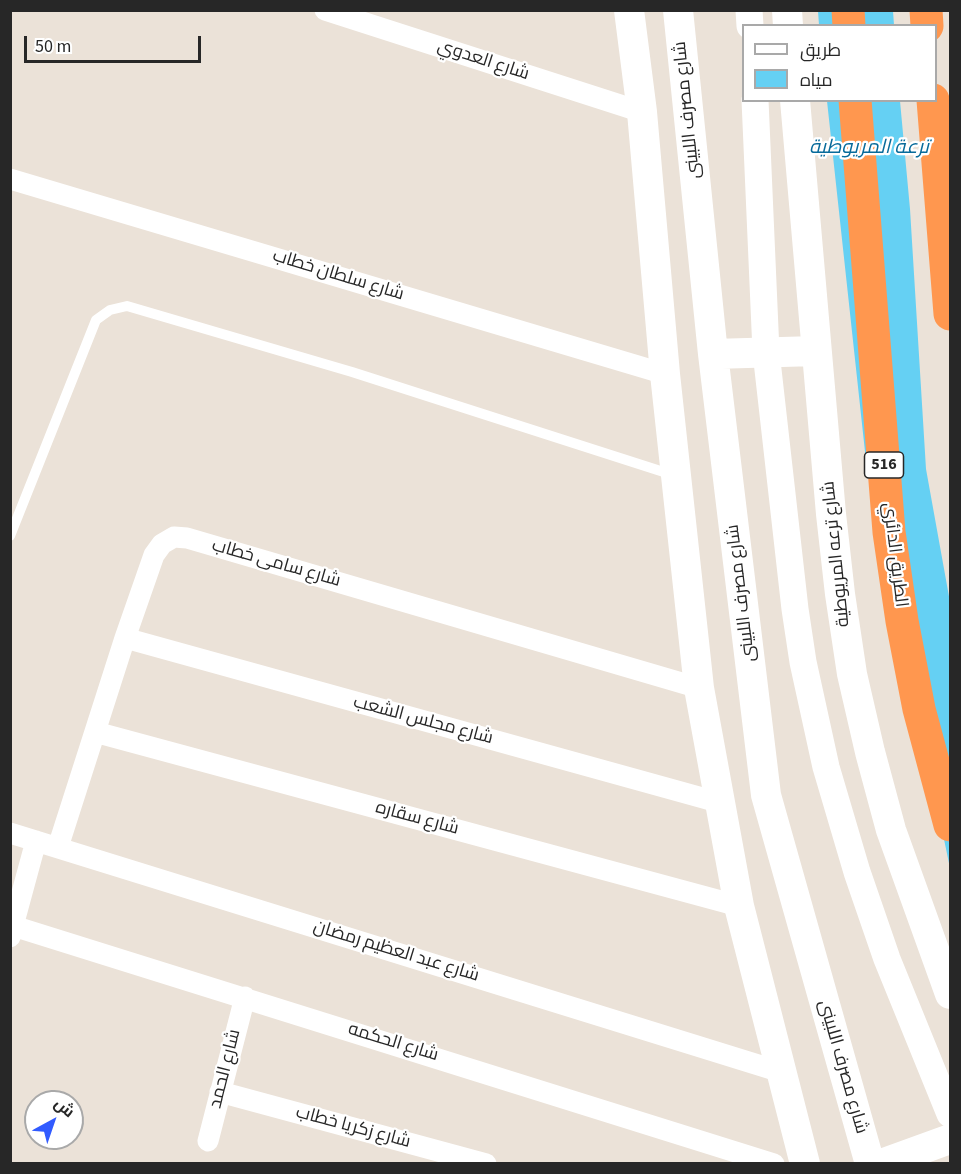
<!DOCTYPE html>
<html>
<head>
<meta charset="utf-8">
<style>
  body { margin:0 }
  #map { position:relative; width:961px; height:1174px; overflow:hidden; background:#ebe2d8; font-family:"Source Sans 3",Cairo,sans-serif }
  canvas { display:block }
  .frame { position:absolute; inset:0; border:12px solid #272727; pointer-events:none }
  .legend { position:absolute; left:742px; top:24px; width:195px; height:78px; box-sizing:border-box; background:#fff; border:2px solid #a9a9a9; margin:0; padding:8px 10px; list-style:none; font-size:18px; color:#272727 }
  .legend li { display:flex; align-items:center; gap:12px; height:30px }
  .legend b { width:30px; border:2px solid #a9a9a9 }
  .north { position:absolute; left:24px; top:1090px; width:60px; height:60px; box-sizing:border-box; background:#fff; border:2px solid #a9a9a9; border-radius:50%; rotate:40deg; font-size:16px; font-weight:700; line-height:24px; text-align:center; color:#272727 }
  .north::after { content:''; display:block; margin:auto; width:21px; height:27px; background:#315bff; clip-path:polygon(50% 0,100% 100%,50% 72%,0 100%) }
  .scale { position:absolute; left:24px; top:36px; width:177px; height:27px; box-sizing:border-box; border:3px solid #272727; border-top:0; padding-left:8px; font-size:18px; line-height:21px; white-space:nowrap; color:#272727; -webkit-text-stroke:4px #fff; paint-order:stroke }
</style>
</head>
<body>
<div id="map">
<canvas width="961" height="1174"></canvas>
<div class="frame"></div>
<ul class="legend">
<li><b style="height:8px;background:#fff"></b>طريق</li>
<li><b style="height:16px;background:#65d0f3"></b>مياه</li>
</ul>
<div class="north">ش</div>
<div class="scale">50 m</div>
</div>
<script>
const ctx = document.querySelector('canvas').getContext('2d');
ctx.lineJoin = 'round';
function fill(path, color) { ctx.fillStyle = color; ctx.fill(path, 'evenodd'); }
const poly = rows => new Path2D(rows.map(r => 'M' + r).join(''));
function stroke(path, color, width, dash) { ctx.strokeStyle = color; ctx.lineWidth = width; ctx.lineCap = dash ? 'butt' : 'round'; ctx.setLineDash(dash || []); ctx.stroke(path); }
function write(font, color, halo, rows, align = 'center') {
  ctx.font = font + ' "Source Sans 3",Cairo,sans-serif'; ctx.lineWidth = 4.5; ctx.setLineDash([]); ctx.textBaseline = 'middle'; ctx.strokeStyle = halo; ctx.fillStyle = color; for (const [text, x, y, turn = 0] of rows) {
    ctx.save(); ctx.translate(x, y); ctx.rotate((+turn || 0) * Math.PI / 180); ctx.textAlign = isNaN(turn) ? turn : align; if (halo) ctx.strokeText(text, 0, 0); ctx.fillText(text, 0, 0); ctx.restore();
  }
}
const water = poly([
  [818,11,893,11,894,25,819,25],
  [827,101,900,101,910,209,926,469,950,602,950,868,867,470]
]);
const service = poly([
  [10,536,96,320,110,310,127,306,352,372,673,475]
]);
const minor = poly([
  [325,10,642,112],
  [10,179,665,374],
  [125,638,721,803],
  [95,732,739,906],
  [10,833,781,1072],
  [58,847,125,638,154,555,162,544,174,537,187,538,699,688],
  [10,925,774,1164],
  [10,937,36,841],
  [220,1092,486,1164],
  [208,1141,245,997]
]);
const tertiary = poly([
  [749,10,750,26],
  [755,100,766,352,795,609,803,662,826,767,857,872,887,959,950,1114]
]);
const secondary = poly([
  [629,10,642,112,665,374,699,688,739,906,805,1164],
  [678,10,713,354,766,795,870,1164],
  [787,10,788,26],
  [795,100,831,514,840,594,852,674,870,752,891,830,950,994],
  [713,354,816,351],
  [881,1164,950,1139]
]);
const motorway = poly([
  [848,10,849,26],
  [926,10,927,26],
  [855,100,889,532,902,621,919,709,950,825],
  [933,100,950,314]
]);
const shields = [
  [884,465,39]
];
const shieldNames = [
  ["516",884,465]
];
const streetNames = [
  ["شارع العدوي",483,61,18],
  ["شارع مصرف اللبينى",688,110,-96],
  ["شارع سلطان خطاب",338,276,17],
  ["شارع ترعه المريوطية",837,554,-96],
  ["الطريق الدائري",894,555,83],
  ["شارع سامى خطاب",276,564,16],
  ["شارع مصرف اللبينى",742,593,-97],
  ["شارع مجلس الشعب",423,721,15],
  ["شارع سقاره",417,819,15],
  ["شارع عبد العظيم رمضان",396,952,17],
  ["شارع الحكمه",393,1043,17],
  ["شارع مصرف اللبينى",842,1067,74],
  ["شارع الحمد",226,1069,-76],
  ["شارع زكريا خطاب",353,1128,15]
];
const waterNames = [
  ["ترعة المريوطية",869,149]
];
fill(water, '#65d0f3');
stroke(service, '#fff', 10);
stroke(minor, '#fff', 21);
stroke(tertiary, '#fff', 27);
stroke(secondary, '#fff', 30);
stroke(motorway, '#ff974f', 33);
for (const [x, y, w] of shields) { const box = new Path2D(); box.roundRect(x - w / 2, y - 13, w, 26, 4.5); ctx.fillStyle = '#fff'; ctx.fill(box); stroke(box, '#272727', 1.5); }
write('bold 16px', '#272727', null, shieldNames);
write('18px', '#272727', '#fff', streetNames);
write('italic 20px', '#086b9b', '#fff', waterNames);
</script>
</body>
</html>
